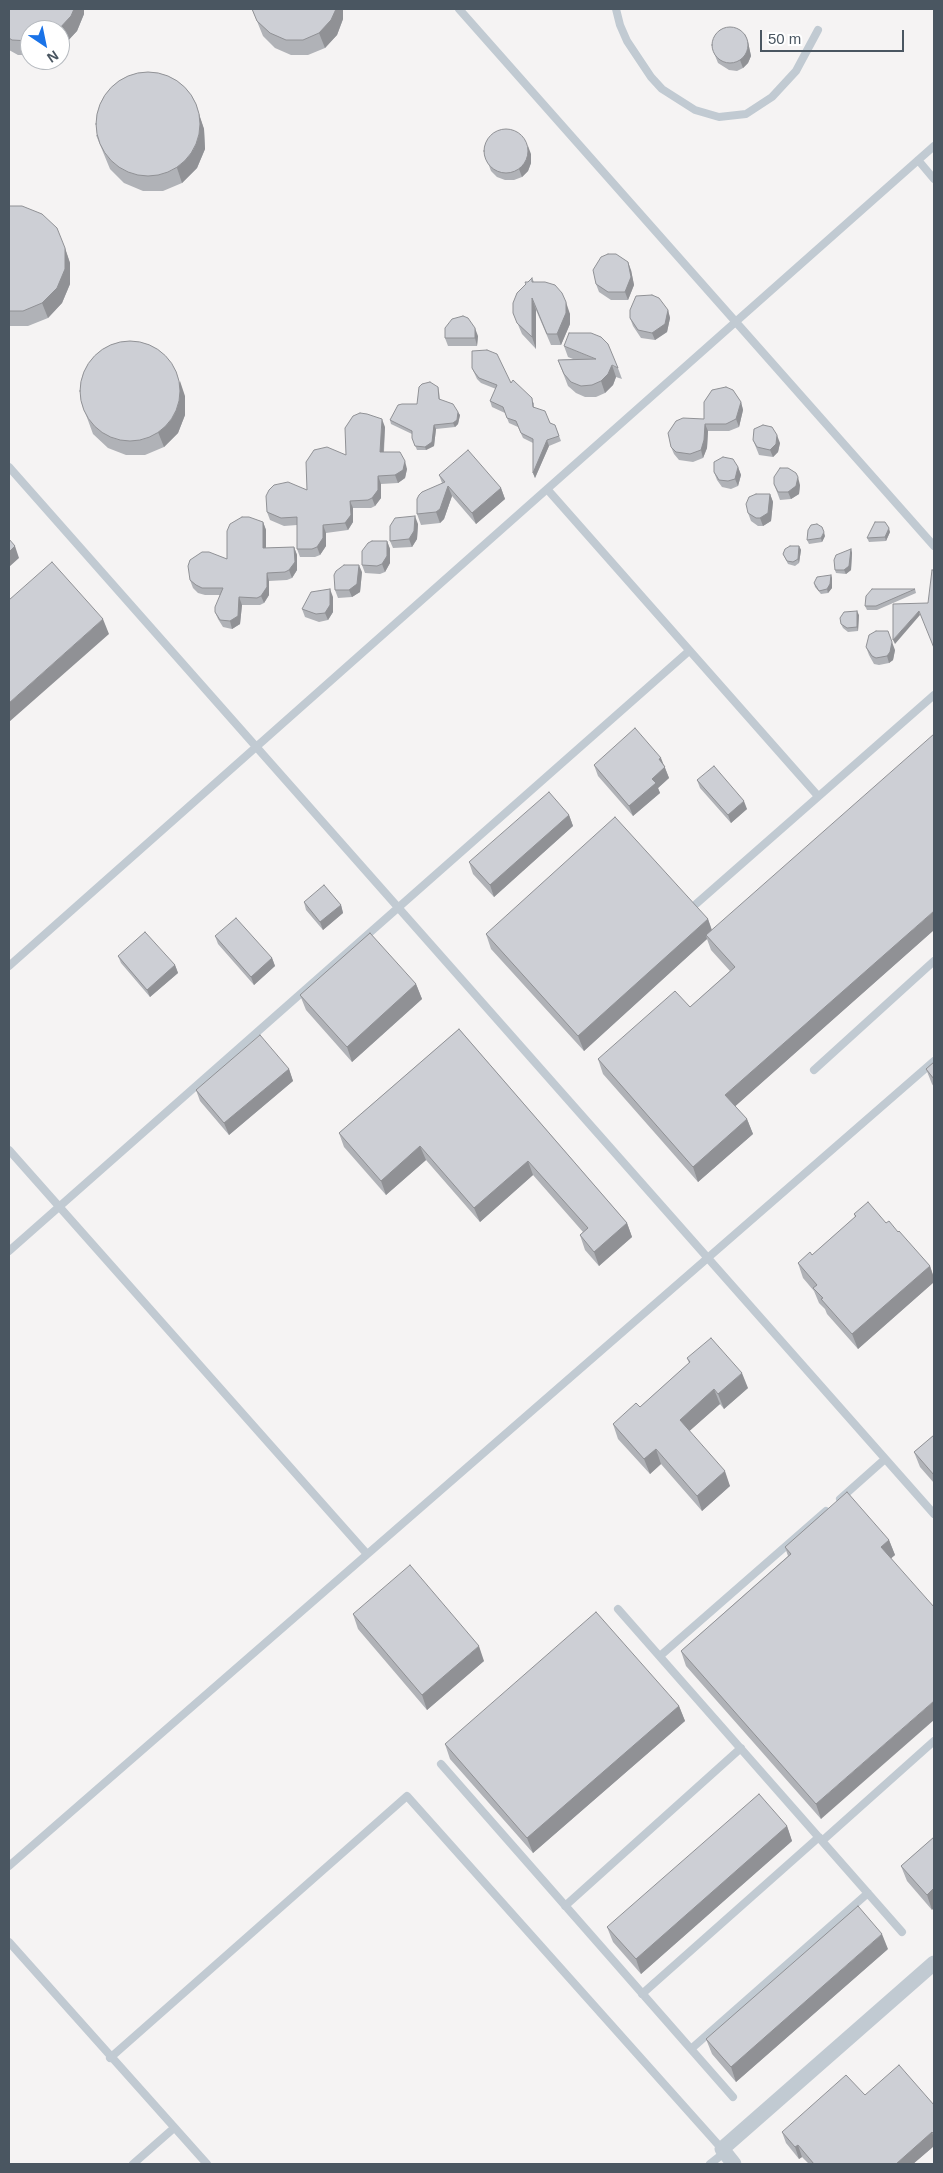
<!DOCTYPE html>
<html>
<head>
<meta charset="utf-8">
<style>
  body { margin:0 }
  #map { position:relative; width:943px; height:2173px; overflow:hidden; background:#f5f3f3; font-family:Helvetica,sans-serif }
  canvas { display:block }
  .frame { position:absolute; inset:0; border:10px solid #4a5661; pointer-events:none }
  .north { position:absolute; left:20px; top:20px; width:50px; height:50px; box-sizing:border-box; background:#fff; border:1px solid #b7bbc0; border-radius:50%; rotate:146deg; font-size:14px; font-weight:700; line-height:20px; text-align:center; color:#4a5661 }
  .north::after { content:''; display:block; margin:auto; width:18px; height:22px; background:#1a73e8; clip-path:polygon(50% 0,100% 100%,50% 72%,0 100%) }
  .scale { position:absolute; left:760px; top:30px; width:144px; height:22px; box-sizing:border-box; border:2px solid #4a5661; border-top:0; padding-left:6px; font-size:15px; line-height:18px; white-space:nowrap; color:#4a5661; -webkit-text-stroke:4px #fff; paint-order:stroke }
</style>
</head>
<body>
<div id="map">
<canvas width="943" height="2173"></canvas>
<div class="frame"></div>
<div class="north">N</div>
<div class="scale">50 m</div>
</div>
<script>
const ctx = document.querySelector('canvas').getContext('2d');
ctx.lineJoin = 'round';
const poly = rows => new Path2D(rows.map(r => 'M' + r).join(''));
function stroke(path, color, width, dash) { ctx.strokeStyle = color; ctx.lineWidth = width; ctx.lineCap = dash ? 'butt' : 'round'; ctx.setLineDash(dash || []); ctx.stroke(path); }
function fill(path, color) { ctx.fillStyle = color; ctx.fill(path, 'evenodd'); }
const service = poly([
  [459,9,934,546],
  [616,9,620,25,627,41,651,77,662,89,695,110,719,117,746,114,772,97,796,71,818,30],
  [918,160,934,179],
  [9,467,934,1514],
  [547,489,818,796],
  [696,904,934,695],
  [9,966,934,146],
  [814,1070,934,961],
  [9,1150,367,1554],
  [9,1251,689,651],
  [840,1499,885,1459],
  [618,1609,902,1932],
  [660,1656,826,1511],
  [441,1764,733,2097],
  [822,1841,934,1741],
  [9,1866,934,1061],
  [565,1906,741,1748],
  [9,1942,207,2164],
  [642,1994,819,1837],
  [691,2049,868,1893],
  [110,2058,407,1796,722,2149],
  [133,2164,174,2128],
  [710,2164,724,2153]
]);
const minor = poly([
  [734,2164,722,2149,934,1963]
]);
const wall = poly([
  [9,9,84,14,77,31,64,45,60,47,60,30,30,30,30,55,18,55,9,50],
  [252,9,343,9,343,19,337,35,325,48,308,55,291,55,275,48,263,36],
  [748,42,751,56,748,63,743,68,737,71,729,70,718,63,712,48],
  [199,114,204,129,205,149,197,168,182,183,163,191,143,191,124,183,110,169,96,135],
  [531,154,531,163,528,171,522,177,514,180,505,180,497,177,491,171,485,155],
  [9,206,65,248,70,263,70,284,62,303,48,318,28,326,9,326],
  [631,270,634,285,628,300,611,300,599,292,596,284],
  [532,278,534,282,570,314,570,324,561,345,551,345,536,310,536,349,522,334,513,313,528,282],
  [668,310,670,318,667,332,655,340,641,338,633,326,630,318],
  [478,336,477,346,448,346,445,338],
  [564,346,618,368,622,379,616,377,613,385,605,393,596,397,585,397,576,393,568,386,558,360,573,359,568,357],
  [472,368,511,383,534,403,534,407,550,423,555,425,561,441,549,446,535,478,533,473,533,443,523,438,518,427,509,423,505,413,492,407,490,401,496,389,481,383,477,379],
  [438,387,439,391,440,400,460,415,458,424,455,427,436,429,434,446,426,450,417,450,412,438,412,434,391,424,390,420,417,404],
  [185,396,185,415,178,433,164,447,145,455,126,455,108,448,93,434,81,401],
  [741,402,743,410,739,427,729,431,708,431,707,448,703,458,693,462,679,460,674,454,671,447,704,419],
  [385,427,384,452,407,469,405,478,398,483,381,484,381,498,375,506,371,508,353,508,353,522,348,530,326,533,326,546,320,555,315,557,300,557,297,549,297,525,284,526,270,520,267,512,307,490],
  [753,440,780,443,778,452,773,457,759,455],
  [738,467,741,475,738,486,731,489,722,487,717,480,714,472],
  [439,475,501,488,505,499,476,524,452,496,444,519,440,523,421,525,417,514,442,483],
  [774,484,800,485,799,494,791,499,780,500],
  [770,494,773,502,771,521,763,526,758,526,751,521,748,513],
  [263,522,266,530,266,548,294,547,297,555,297,570,292,578,287,580,269,581,269,595,264,603,260,605,242,605,240,624,232,629,223,627,218,619,215,612,220,595,205,595,198,593,193,588,190,580,227,559],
  [418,524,417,539,412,547,393,548,390,541],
  [890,532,886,541,869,542,867,538],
  [825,536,822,542,809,544,807,540],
  [387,541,390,549,390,563,385,572,380,574,365,573,362,565],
  [799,546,801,550,799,563,795,566,788,564,783,554],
  [851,549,852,553,851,570,846,574,836,573,835,570],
  [362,572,360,592,352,597,338,598,335,590],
  [831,575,832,578,832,588,828,593,821,594,815,587,814,583],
  [915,589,916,593,877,610,867,610,865,606],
  [333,597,333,612,328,620,319,622,305,617,302,609],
  [859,615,858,631,848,632,843,628,841,624],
  [866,647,895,650,893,660,889,663,879,665,874,664,869,655],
  [594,765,664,765,669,778,658,788,660,793,633,816,598,776],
  [697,780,747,809,731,823,700,788],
  [569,815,573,826,494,897,473,874,469,862],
  [304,902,341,905,343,913,323,930,306,910],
  [708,919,712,930,934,930,735,1106,747,1119,753,1134,698,1182,603,1074,598,1059,690,1007,730,971,711,950,707,939,584,1051,491,949,486,934],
  [215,936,272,958,275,966,254,985,218,944],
  [118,956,175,965,178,973,150,997,121,963],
  [416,984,422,999,352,1062,306,1010,300,995],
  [459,1029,627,1223,632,1237,599,1266,585,1250,580,1235,583,1232,533,1175,480,1222,426,1160,386,1195,344,1147,339,1133],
  [934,1062,934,1087,932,1084,926,1069],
  [289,1069,293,1081,229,1135,200,1101,196,1090],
  [854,1214,886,1223,898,1232,930,1266,934,1278,934,1282,858,1349,827,1314,825,1309,819,1303,814,1291,803,1278,798,1263,812,1255,855,1217],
  [687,1358,748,1388,724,1409,720,1404,689,1431,730,1486,702,1511,661,1464,650,1474,618,1439,613,1424,640,1407,689,1363],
  [934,1435,934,1483,920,1467,914,1452],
  [889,1540,895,1555,891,1558,821,1819,686,1666,681,1651,788,1556,785,1547],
  [353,1614,484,1661,427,1710,358,1629],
  [679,1706,685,1721,533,1853,450,1759,445,1744],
  [787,1826,792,1841,641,1974,613,1942,607,1927],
  [934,1837,932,1910,907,1881,901,1866],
  [888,1949,736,2082,712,2054,706,2039],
  [865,2095,934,2105,934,2146,913,2164,809,2164,802,2157,799,2159,786,2143,782,2132]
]);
const shadedWall = poly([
  [74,9,84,9,84,14,77,31,64,45,60,34,60,30,58,30],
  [336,9,343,9,343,19,337,35,325,48,319,33],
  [745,34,748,42,751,56,748,63,743,68,740,60],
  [199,114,204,129,205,149,197,168,182,183,177,168],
  [528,146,531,154,531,163,528,171,522,177,519,169],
  [65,248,70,263,70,284,62,303,48,318,42,303],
  [628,262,631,270,634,285,628,300,625,292],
  [532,298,536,310,536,349,532,337],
  [566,302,570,314,570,324,561,345,557,334],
  [668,310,670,318,667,332,655,340,652,333],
  [475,328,478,336,477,346,475,338],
  [612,365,616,377,613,385,605,393,601,381],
  [180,381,185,396,185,415,178,433,164,447,158,432],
  [741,402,743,410,739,427,736,419],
  [458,412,460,415,458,424,455,427,453,423],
  [382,419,385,427,383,460,380,452],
  [705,424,708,431,707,448,703,458,701,450],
  [434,425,436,429,434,446,426,450,425,447],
  [777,435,780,443,778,452,773,457,770,450],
  [547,440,549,446,535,478,533,473],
  [405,461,407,469,405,478,398,483,395,475],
  [738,467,741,475,738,486,735,479],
  [378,476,381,484,381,498,375,506,372,498],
  [798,477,800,485,799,494,791,499,788,492],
  [448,486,452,496,444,519,440,523,436,512],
  [501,488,505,499,476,524,472,513],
  [770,494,773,502,771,521,763,526,760,518],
  [350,501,353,508,353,522,348,530,345,523],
  [415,516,418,524,417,539,412,547,409,539],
  [263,522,266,530,266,556,263,548],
  [323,525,326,533,326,546,320,555,317,547],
  [889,528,890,532,886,541,885,537],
  [824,532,825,536,822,542,821,538],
  [387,541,390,549,390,563,385,572,382,564],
  [15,546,19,558,9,567,9,552],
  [799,546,801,550,799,563,798,559],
  [294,547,297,555,297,570,292,578,289,570],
  [851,549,852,553,851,570,846,574,844,570],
  [359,565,362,572,360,592,352,597,349,590],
  [267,573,269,581,269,595,264,603,261,596],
  [831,575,832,578,832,588,828,593,827,589],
  [330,589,333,597,333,612,328,620,325,613],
  [239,597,242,605,240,624,232,629,230,621],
  [857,611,859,615,858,631,857,627],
  [919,611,920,615,895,644,893,640],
  [103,619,109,634,9,722,9,703],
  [892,642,895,650,893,660,889,663,887,656],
  [661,758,669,778,658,788,660,793,633,816,629,806,652,779,659,759],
  [744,801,747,809,731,823,728,815],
  [569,815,573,826,494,897,490,885],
  [341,905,343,913,323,930,320,922],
  [934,911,934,930,731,1110,725,1095],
  [708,919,713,934,706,935,707,939,584,1051,578,1036],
  [272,958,275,966,254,985,251,977],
  [175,965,178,973,150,997,147,990],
  [416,984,422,999,352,1062,347,1047],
  [289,1069,293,1081,229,1135,224,1123],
  [747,1119,753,1134,698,1182,693,1167],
  [420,1146,426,1160,386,1195,381,1181],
  [528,1161,533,1175,480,1222,474,1208],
  [627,1223,632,1237,599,1266,594,1252],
  [930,1266,934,1278,934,1282,858,1349,852,1334],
  [742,1373,748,1388,724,1409,718,1394],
  [714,1389,720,1404,685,1435,680,1420],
  [656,1449,661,1464,650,1474,644,1459],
  [725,1471,730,1486,702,1511,697,1496],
  [889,1540,895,1555,887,1562,881,1547],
  [479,1646,484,1661,427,1710,422,1695],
  [934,1701,934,1720,821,1819,816,1804],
  [679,1706,685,1721,533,1853,527,1838],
  [787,1826,792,1841,641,1974,636,1959],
  [934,1888,934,1908,932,1910,927,1895],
  [882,1934,888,1949,736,2082,731,2067],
  [932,2132,934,2138,934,2146,913,2164,896,2164],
  [798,2145,802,2157,799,2159,795,2147]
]);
const building = poly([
  [9,9,74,9,71,16,58,30,30,30,30,41,12,40,9,38,9,9],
  [252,9,336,9,331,20,319,33,303,40,286,40,270,33,257,21,252,9],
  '712 45a18 18 0 1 1 36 0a18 18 0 1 1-36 0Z',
  '96 124a52 52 0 1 1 104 0a52 52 0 1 1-104 0Z',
  '484 151a22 22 0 1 1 44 0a22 22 0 1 1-44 0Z',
  [9,206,22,206,42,214,57,228,65,248,65,269,57,288,42,303,23,311,9,311,9,206],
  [608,254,616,254,628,262,631,277,625,292,608,292,596,284,593,270,601,257,608,254],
  [532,278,532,282,545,282,555,285,562,293,566,302,566,313,557,334,547,334,532,298,532,337,517,323,513,313,513,303,517,293,526,284,525,282,528,282,532,278],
  [652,295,659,298,668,310,665,324,652,333,638,330,630,318,630,310,636,296,652,295],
  [463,316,468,318,475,328,475,338,445,338,445,328,452,319,463,316],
  [569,333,591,333,601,337,608,344,618,368,612,365,608,374,601,381,592,385,581,386,571,382,564,374,558,360,596,359,564,346,569,333],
  '80 391a50 50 0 1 1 100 0a50 50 0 1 1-100 0Z',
  [487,350,497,354,511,383,513,380,532,398,533,407,545,411,550,423,555,425,559,436,547,440,533,473,533,439,521,433,516,421,507,418,503,407,490,401,497,385,479,378,475,373,472,368,472,351,487,350],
  [430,382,438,387,439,399,453,404,458,412,457,420,453,423,434,425,432,442,425,447,415,446,412,438,412,431,390,420,398,405,402,404,417,404,419,387,422,384,430,382],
  [726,387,733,390,741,402,736,419,726,424,705,424,704,440,701,450,690,454,676,452,671,447,668,433,676,421,683,418,704,419,704,402,712,390,726,387],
  [360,413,367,414,382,419,380,452,400,452,405,461,403,470,395,475,378,476,378,490,372,498,368,500,350,501,351,515,345,523,323,525,323,538,317,547,312,549,297,549,297,517,281,518,267,512,266,496,269,490,274,485,288,482,307,490,306,462,314,450,327,447,346,455,345,428,353,416,360,413],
  [763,425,772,427,777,435,776,444,770,450,757,447,753,440,754,429,763,425],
  [468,450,501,488,472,513,448,486,440,509,436,512,417,514,417,499,419,495,422,492,445,482,439,475,468,450],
  [723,457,733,459,738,467,735,479,728,481,719,480,714,472,714,462,723,457],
  [780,468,788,468,796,473,798,477,796,486,788,492,778,492,774,484,774,477,780,468],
  [756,494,770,494,768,513,760,518,756,518,748,513,746,504,749,497,756,494],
  [415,516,414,531,409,539,390,541,390,526,395,518,415,516],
  [242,517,249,517,263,522,263,548,294,547,295,562,289,570,285,572,267,573,267,587,261,596,257,598,239,597,238,616,230,621,220,620,215,612,215,607,223,588,202,588,196,585,190,580,188,566,190,560,202,552,209,552,227,559,227,531,230,524,242,517],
  [875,522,885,522,889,528,885,537,867,538,875,522],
  [817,524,822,527,824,532,821,538,807,540,808,530,811,525,817,524],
  [9,539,15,546,9,552,9,539],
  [372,541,387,541,387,556,382,564,377,566,362,565,362,551,368,543,372,541],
  [790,546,799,546,798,559,793,562,787,561,783,554,785,549,790,546],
  [851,549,849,566,844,570,835,570,834,560,836,555,851,549],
  [52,562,103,619,9,703,9,600,52,562],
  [344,565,359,565,357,584,349,590,335,590,334,575,336,571,344,565],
  [932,570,934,570,934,648,919,611,893,640,893,604,928,603,932,570],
  [831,575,830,584,827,589,819,591,814,583,817,577,831,575],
  [330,589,330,605,325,613,316,614,302,609,311,592,330,589],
  [872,589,915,589,876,606,865,606,866,596,872,589],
  [857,611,857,627,847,628,841,624,840,618,844,612,857,611],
  [876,631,888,631,892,642,890,652,887,656,876,658,872,656,866,647,869,635,876,631],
  [635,728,661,758,659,759,665,767,652,779,656,783,629,806,594,765,635,728],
  [934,734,934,911,725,1095,747,1119,693,1167,598,1059,675,991,690,1007,735,967,706,935,934,734],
  [714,766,744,801,728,815,697,780,714,766],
  [549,792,569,815,490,885,469,862,549,792],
  [615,817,708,919,578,1036,486,934,615,817],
  [324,885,341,905,320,922,304,902,324,885],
  [236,918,272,958,251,977,215,936,236,918],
  [145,932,175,965,147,990,118,956,145,932],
  [370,933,416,984,347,1047,300,995,370,933],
  [459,1029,627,1223,594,1252,580,1235,588,1228,528,1161,474,1208,420,1146,381,1181,339,1133,459,1029],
  [260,1035,289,1069,224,1123,196,1090,260,1035],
  [934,1062,934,1079,926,1069,934,1062],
  [868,1202,886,1223,889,1221,898,1232,899,1231,930,1266,852,1334,821,1299,823,1298,813,1288,817,1285,798,1263,810,1252,812,1255,856,1216,854,1214,868,1202],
  [711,1338,742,1373,718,1394,714,1389,680,1420,725,1471,697,1496,656,1449,644,1459,613,1424,636,1403,640,1407,690,1362,687,1358,711,1338],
  [934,1435,934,1475,914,1452,934,1435],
  [847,1492,889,1540,881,1547,934,1607,934,1701,816,1804,681,1651,791,1554,785,1547,847,1492],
  [410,1565,479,1646,422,1695,353,1614,410,1565],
  [596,1612,679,1706,527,1838,445,1744,596,1612],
  [759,1794,787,1826,636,1959,607,1927,759,1794],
  [934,1837,934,1888,927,1895,901,1866,934,1837],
  [858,1906,882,1934,731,2067,706,2039,858,1906],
  [899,2065,934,2105,934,2134,932,2132,896,2164,814,2164,798,2145,795,2147,782,2132,846,2075,865,2095,899,2065]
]);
stroke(service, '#c1cad2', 8);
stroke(minor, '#c1cad2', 15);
fill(wall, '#b0b2b7');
fill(shadedWall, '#909195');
fill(building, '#cdcfd5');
stroke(building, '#909195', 1);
</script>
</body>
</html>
